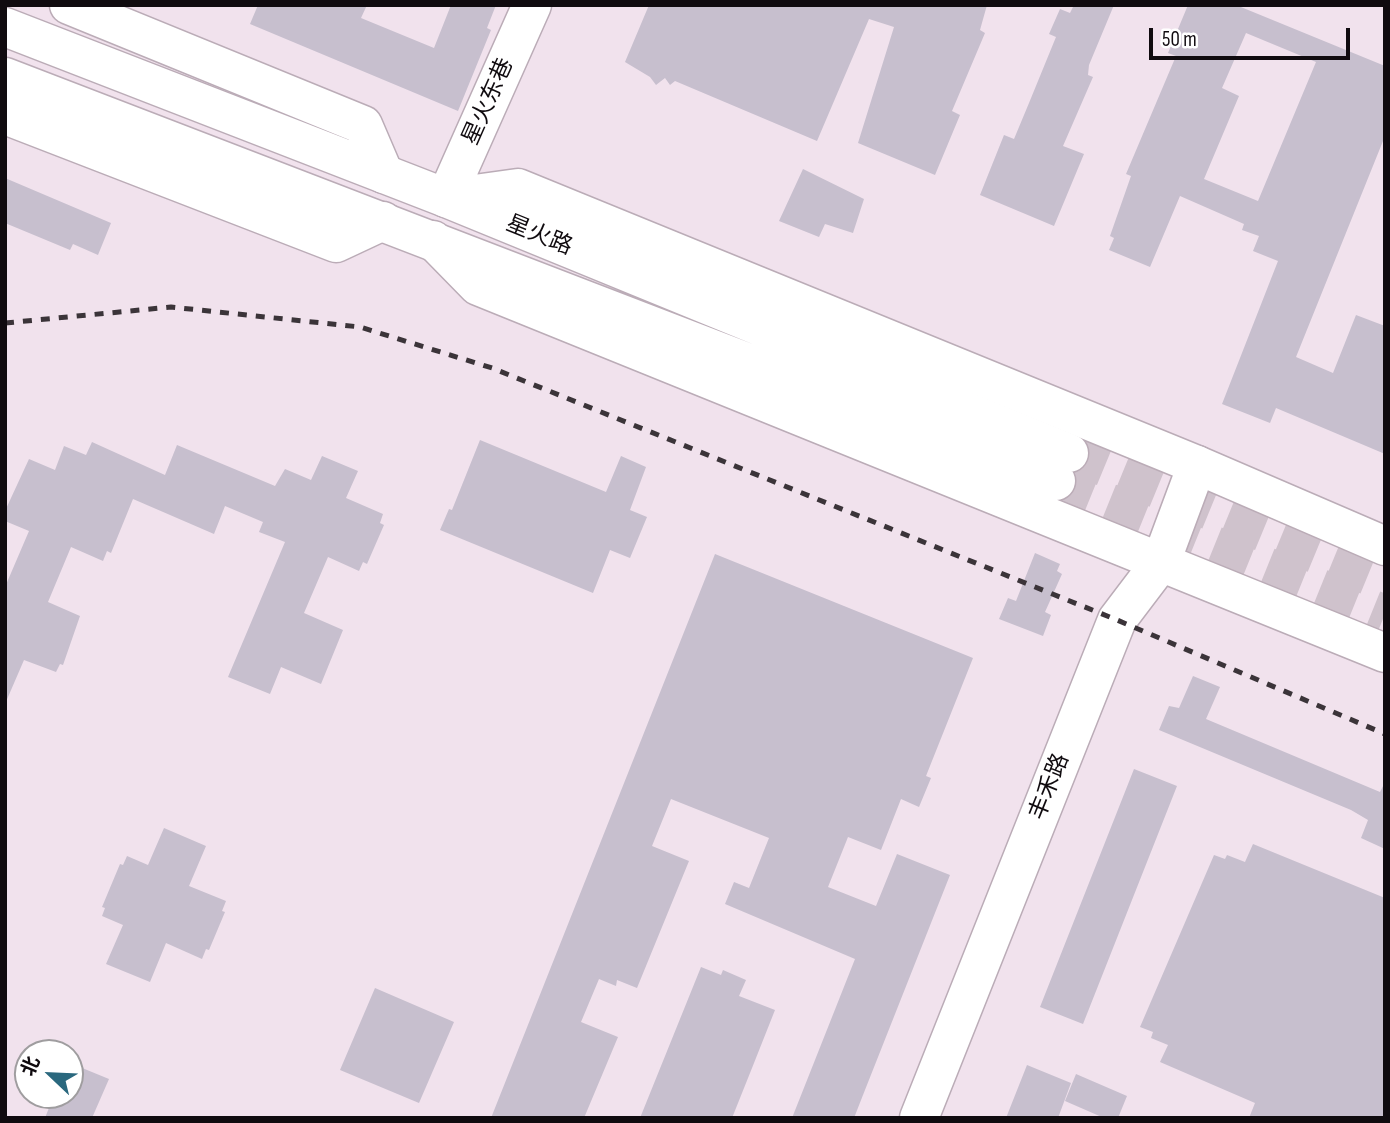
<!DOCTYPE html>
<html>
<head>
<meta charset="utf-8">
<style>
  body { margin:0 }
  #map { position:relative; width:1390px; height:1123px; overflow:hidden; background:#f1e2ed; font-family:"Sofia Sans Condensed","Noto Sans SC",sans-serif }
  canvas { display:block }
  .frame { position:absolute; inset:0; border:7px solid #100b0f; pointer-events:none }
  .north { position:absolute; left:14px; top:1039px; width:70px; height:70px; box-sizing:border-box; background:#fff; border:2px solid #9f9d9f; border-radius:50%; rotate:293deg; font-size:19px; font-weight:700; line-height:28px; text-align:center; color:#100b0f }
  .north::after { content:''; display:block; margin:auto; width:24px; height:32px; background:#2a687e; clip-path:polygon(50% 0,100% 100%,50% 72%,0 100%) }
  .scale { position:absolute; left:1149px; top:28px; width:201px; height:32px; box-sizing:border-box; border:4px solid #100b0f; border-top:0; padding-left:9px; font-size:21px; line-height:24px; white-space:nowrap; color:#100b0f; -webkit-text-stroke:5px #fff; paint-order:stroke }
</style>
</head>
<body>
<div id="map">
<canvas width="1390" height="1123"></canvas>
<div class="frame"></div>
<div class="north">北</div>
<div class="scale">50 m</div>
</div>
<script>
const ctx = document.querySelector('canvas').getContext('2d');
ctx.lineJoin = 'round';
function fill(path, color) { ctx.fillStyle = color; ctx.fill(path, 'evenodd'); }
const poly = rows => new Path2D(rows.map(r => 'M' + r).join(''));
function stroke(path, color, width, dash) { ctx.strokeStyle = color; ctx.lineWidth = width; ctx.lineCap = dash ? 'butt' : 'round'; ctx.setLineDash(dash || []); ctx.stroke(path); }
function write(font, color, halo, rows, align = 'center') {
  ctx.font = font + ' "Sofia Sans Condensed","Noto Sans SC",sans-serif'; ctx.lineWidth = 5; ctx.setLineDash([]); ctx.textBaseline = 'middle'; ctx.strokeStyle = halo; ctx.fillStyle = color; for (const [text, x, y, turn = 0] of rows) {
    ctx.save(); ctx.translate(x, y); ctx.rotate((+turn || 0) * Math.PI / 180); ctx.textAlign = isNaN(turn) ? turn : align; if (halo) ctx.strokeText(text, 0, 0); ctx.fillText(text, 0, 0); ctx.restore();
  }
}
const building = poly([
  [258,5,367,5,361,18,434,48,451,5,496,5,487,28,491,30,458,111,250,24],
  [649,5,987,5,980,30,985,33,952,111,960,115,935,175,858,143,894,27,869,19,817,141,675,81,670,85,665,78,656,85,650,77,625,62],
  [1074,5,1114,5,1089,65,1088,75,1093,77,1063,146,1084,154,1054,226,980,195,1004,135,1014,139,1029,103,1056,37,1049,34,1060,9,1070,13],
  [1188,5,1236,5,1385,66,1385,136,1296,357,1333,373,1356,315,1385,326,1385,454,1276,408,1270,423,1222,404,1278,261,1253,251,1259,236,1242,230,1244,224,1180,196,1150,267,1109,250,1114,238,1110,236,1131,176,1126,174,1176,56,1168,53],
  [1246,33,1316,62,1258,201,1204,179,1239,96,1222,88],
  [803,169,864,199,853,233,825,224,819,237,779,221],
  [5,178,111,223,98,255,73,244,70,250,5,223],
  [480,440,606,492,621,456,646,467,630,510,647,517,630,558,610,550,593,593,440,530,449,509,452,510],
  [92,442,165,475,177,445,275,486,285,469,311,480,322,456,358,471,346,498,383,514,380,523,384,525,367,564,363,562,359,571,328,557,304,613,343,630,321,684,281,667,270,694,228,677,285,542,259,532,263,522,225,506,214,534,133,499,111,553,107,551,103,561,71,547,48,602,80,616,63,665,60,664,56,672,24,660,5,704,5,587,29,531,5,521,5,511,29,459,55,470,64,446,86,455],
  [1035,553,1060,564,1057,571,1062,574,1045,612,1051,615,1043,636,999,619,1008,598,1016,601],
  [715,554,973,658,926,776,931,778,919,807,901,799,881,850,848,837,828,887,876,906,897,854,950,875,863,1095,854,1118,792,1118,855,959,725,904,734,882,749,888,769,838,671,799,652,846,689,861,637,988,617,980,616,986,599,979,581,1022,618,1037,584,1118,491,1118],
  [1193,676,1220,687,1206,719,1380,792,1385,782,1385,849,1361,838,1368,820,1351,810,1159,730,1169,706,1179,708],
  [1134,769,1177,786,1083,1024,1040,1007],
  [164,828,206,846,189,886,226,901,222,911,225,912,209,950,206,949,202,959,166,943,150,982,106,964,123,925,102,916,105,908,102,907,120,864,123,865,127,856,148,865],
  [1253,844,1385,898,1385,1118,1249,1118,1255,1103,1160,1062,1168,1045,1151,1038,1153,1032,1140,1027,1214,855,1225,859,1227,855,1245,862],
  [701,967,721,975,723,970,746,980,739,996,775,1010,754,1063,732,1118,640,1118],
  [375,988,454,1022,419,1103,340,1070],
  [70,1063,109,1079,92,1118,45,1118,54,1095,70,1095],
  [1027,1065,1071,1083,1058,1118,1006,1118],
  [1076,1074,1127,1096,1118,1118,1104,1118,1065,1101]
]);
const majorTunnel = poly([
  [1069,453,1385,583],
  [1056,481,1385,614]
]);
const minor = poly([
  [69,5,363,125,384,174],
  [5,115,336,243,383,221],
  [446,198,518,188,1197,465,1385,546],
  [446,198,532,5],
  [433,240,478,286,1385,653]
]);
const major = poly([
  [5,27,446,198,1069,453],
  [5,77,1056,481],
  [919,1118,1117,620,1161,562,1197,465]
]);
const rail = poly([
  [5,323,171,307,360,327,492,368,1117,620,1385,734]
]);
const streetNames = [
  ["星火东巷",489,102,-66],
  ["星火路",539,236,22],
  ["丰禾路",1050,787,-68]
];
fill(building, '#c7bfce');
stroke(majorTunnel, '#cfc2cc', 38, [38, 19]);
stroke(minor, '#bbacb7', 41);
stroke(major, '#bbacb7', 41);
stroke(minor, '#fff', 38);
stroke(major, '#fff', 38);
stroke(rail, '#3b3439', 5, [9, 9]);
write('23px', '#100b0f', '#fff', streetNames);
</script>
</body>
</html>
